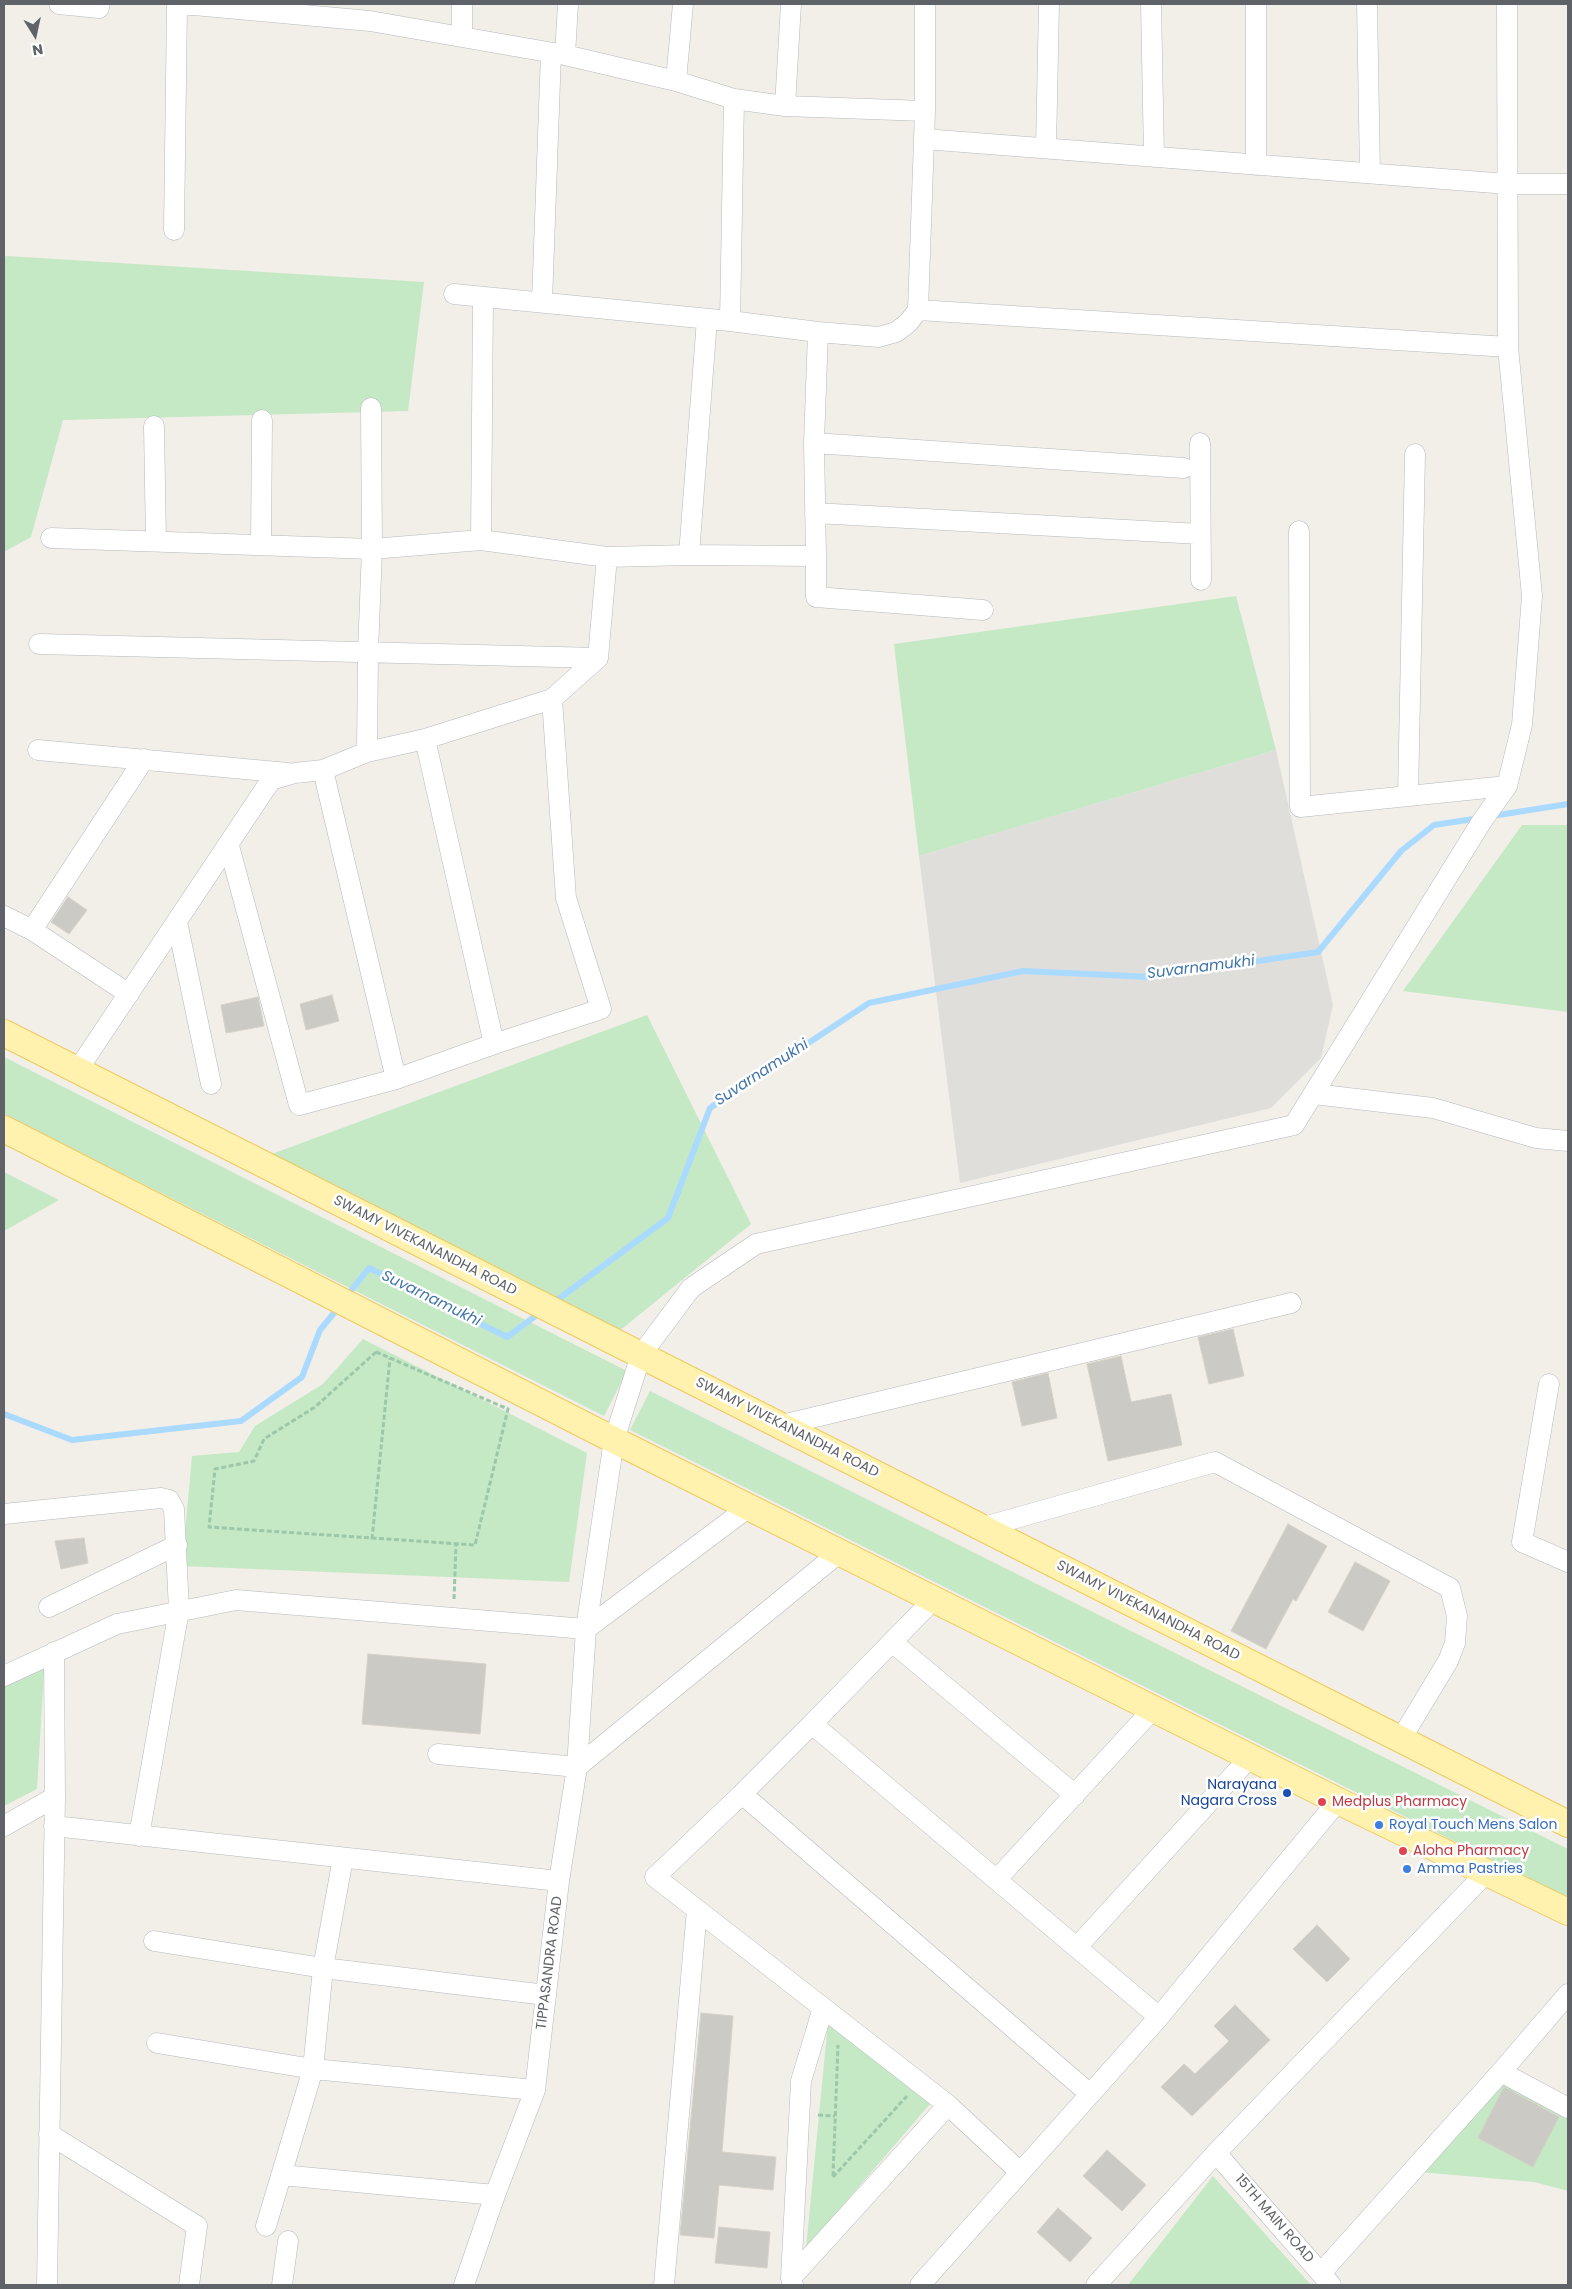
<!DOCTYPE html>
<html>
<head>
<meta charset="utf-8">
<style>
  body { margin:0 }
  #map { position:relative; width:1572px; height:2289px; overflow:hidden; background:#f1efe8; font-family:Poppins,sans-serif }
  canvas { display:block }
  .frame { position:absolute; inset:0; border:5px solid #5f6368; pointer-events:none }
  .north { position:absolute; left:10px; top:10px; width:50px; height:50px; -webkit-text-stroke:4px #fff; paint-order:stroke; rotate:170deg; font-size:14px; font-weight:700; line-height:20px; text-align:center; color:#5f6368 }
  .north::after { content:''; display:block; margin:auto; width:18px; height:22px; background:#5f6368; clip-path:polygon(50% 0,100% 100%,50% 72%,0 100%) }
</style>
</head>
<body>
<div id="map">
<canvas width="1572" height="2289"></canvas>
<div class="frame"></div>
<div class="north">N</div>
</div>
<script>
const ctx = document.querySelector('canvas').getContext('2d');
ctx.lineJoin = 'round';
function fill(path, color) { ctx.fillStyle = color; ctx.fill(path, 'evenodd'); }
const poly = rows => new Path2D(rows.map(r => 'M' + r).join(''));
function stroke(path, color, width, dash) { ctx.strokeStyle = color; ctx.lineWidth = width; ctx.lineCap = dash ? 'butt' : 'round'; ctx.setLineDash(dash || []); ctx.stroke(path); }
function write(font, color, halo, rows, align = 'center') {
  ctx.font = font + ' Poppins,sans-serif'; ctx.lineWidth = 5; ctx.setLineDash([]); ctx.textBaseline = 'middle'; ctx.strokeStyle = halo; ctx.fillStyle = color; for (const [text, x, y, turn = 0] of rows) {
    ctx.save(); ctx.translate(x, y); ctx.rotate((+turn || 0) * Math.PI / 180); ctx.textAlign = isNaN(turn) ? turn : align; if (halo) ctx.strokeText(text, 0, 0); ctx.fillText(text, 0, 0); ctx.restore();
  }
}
const industrial = poly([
  [1276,750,1333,1005,1321,1058,1271,1108,960,1183,919,856]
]);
const green = poly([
  [7,256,424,282,408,411,63,420,31,537,4,552,4,257],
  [1236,596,1276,750,919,856,894,644],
  [1522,825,1568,825,1568,1012,1403,991],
  [647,1015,751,1224,618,1332,272,1154],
  [4,1057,627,1371,604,1416,4,1114],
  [4,1172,59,1200,4,1231],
  [363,1339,587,1453,569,1582,182,1566,192,1456,239,1452,255,1426,323,1384],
  [650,1391,1568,1849,1568,1898,630,1430],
  [45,1655,37,1789,4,1806,4,1676],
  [828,2023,930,2104,806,2248],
  [1500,2081,1568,2117,1568,2191,1534,2182,1420,2172],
  [1213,2176,1311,2285,1128,2285]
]);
const stream = poly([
  [1492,816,1568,804],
  [346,1297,369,1268,507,1337,541,1312],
  [553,1303,668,1218,710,1108,869,1003,1023,971,1151,977,1318,952,1401,851,1434,825,1480,818],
  [4,1414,72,1440,241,1421,302,1377,320,1330,339,1307]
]);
const building = poly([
  [68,897,87,910,69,934,51,922,68,897],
  [332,995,339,1021,306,1030,300,1004,332,995],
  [258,997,264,1026,226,1033,221,1005,258,997],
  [1233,1329,1244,1376,1209,1384,1198,1337,1233,1329],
  [1121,1356,1131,1402,1171,1394,1182,1445,1108,1461,1087,1364,1121,1356],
  [1048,1373,1057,1418,1022,1426,1012,1382,1048,1373],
  [1288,1524,1327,1546,1296,1601,1293,1599,1266,1649,1231,1631,1288,1524],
  [84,1538,88,1563,61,1569,55,1541,84,1538],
  [1355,1562,1390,1581,1363,1631,1328,1612,1355,1562],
  [368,1654,486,1664,480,1734,362,1724,368,1654],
  [1317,1925,1350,1959,1327,1982,1293,1949,1317,1925],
  [1235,2005,1270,2040,1192,2116,1161,2087,1184,2064,1195,2074,1229,2041,1214,2026,1235,2005],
  [701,2013,733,2016,722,2152,776,2157,773,2190,719,2185,714,2238,680,2235,701,2013],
  [1504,2087,1559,2117,1533,2167,1478,2138,1504,2087],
  [1107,2150,1146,2185,1122,2211,1083,2176,1107,2150],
  [1058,2208,1092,2238,1070,2262,1037,2232,1058,2208],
  [719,2227,770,2232,767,2268,715,2263,719,2227]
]);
const path = poly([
  [376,1352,508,1409,475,1545,209,1527,215,1469,254,1461,264,1439,315,1407,376,1352],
  [372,1539,390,1358],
  [454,1599,456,1544],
  [818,2115,835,2116],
  [833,2176,838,2045],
  [833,2177,907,2096]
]);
const minor = poly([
  [59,4,99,8,99,4],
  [1151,4,1154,157],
  [1367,4,1370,173],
  [462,37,462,4],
  [565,55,568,4],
  [676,81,683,4],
  [785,106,791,4],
  [924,139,1508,184,1568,184],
  [1046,148,1049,4],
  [1256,165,1256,4],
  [174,230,177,6,194,5,370,21,565,55,676,81,734,99,785,106,925,111],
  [454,294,730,321,818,332,879,337,896,332,908,323,918,310,925,111,925,4],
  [542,302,551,53],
  [918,310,1508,347],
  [730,321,734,99],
  [154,426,156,541],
  [814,443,1184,468],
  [1200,443,1201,580],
  [815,513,1200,534],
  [1299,531,1300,807,1507,786],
  [51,538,372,549,481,540,607,557,598,658,552,699,425,739,367,752,323,770,295,773,271,780,77,1071],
  [481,540,483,297],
  [261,545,262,420],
  [689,555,816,556,814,443,818,332],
  [816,556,816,597,983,610],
  [607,557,689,555,707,319],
  [39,644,598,658],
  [425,739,494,1044],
  [38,750,288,773],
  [367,752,368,652,372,549,371,408],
  [323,770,396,1079],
  [1408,796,1415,454],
  [229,846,299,1105,396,1079,494,1044,601,1009,566,898,552,699],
  [4,916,32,930],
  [177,922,211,1084],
  [129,994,32,930,144,759],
  [1314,1094,1433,1108,1536,1138,1568,1141],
  [1549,1384,1522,1542,1568,1562],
  [782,1425,1291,1303],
  [4,1514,161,1498,169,1500,174,1509,179,1610,139,1836],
  [984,1527,1215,1462,1450,1588,1457,1616,1455,1643,1448,1661,1401,1739],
  [934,1599,812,1724,1159,2017],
  [49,1607,177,1545],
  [892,1642,1075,1795],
  [4,1676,117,1624,236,1600,586,1629,749,1507],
  [812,1724,742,1794,1090,2094],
  [438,1754,577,1767,840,1552],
  [742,1794,655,1877,948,2105,1020,2172],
  [4,1826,55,1797],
  [54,1826,559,1881],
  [997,1879,1154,1708],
  [154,1941,323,1968,546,1995],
  [1077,1947,1250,1757],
  [157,2043,313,2069,535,2090],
  [1501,2072,1568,2108],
  [49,2134,197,2226,189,2285],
  [1216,2153,1331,2285],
  [281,2175,495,2195],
  [266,2226,313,2069,323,1968,343,1858],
  [1321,2273,1501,2072,1568,1994],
  [791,2278,948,2105],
  [47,2285,55,1797,54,1652],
  [282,2285,288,2241],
  [464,2285,495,2195,535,2090,559,1881,577,1767,586,1629,614,1440,641,1355,691,1288,756,1244,1294,1125,1482,821,1507,786,1522,725,1532,596,1508,347,1507,4],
  [664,2285,697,1910],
  [793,2285,791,2278,801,2081,823,2008],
  [920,2285,1159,2017,1338,1801],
  [1096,2285,1216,2153,1487,1872]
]);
const major = poly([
  [4,1033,1568,1824],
  [4,1129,614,1440,1338,1801,1568,1912]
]);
const markers = [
  [1287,1793,5,"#1a4fb4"],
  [1322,1802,5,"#e0444e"],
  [1379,1825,5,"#3f7fe0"],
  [1403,1851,5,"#e0444e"],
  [1407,1869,5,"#3f7fe0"]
];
const streetNames = [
  ["SWAMY VIVEKANANDHA ROAD",425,1246,27],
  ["SWAMY VIVEKANANDHA ROAD",787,1428,27],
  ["SWAMY VIVEKANANDHA ROAD",1148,1611,27],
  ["TIPPASANDRA ROAD",550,1963,-83],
  ["15TH MAIN ROAD",1274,2219,49]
];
const transitNames = [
  ["Narayana",1277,1785],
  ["Nagara Cross",1277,1801]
];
const healthNames = [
  ["Medplus Pharmacy",1332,1802],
  ["Aloha Pharmacy",1413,1851]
];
const shopNames = [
  ["Royal Touch Mens Salon",1389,1825],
  ["Amma Pastries",1417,1869]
];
const waterNames = [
  ["Suvarnamukhi",1201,968,-7],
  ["Suvarnamukhi",762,1073,-33],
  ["Suvarnamukhi",431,1299,26]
];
fill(industrial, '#e0deda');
fill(green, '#c5e8c5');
stroke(stream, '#aadaff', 6);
fill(building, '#cccac5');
stroke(building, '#d6d1c6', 1);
stroke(minor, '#b5b8bc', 21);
stroke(major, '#f2c960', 28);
stroke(path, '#9cc7a9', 3, [5, 2.5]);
stroke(minor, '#fff', 20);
stroke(major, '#fff2af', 26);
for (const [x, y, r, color] of markers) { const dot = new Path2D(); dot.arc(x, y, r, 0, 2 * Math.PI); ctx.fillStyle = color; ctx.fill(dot); stroke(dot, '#fff', 2); }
write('14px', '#5f6368', '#fff', streetNames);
write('14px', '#164399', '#fff', transitNames, 'right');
write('14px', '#be3a42', '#fff', healthNames, 'left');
write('14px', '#366cbe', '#fff', shopNames, 'left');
write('italic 15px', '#4174aa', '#fff', waterNames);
</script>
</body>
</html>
